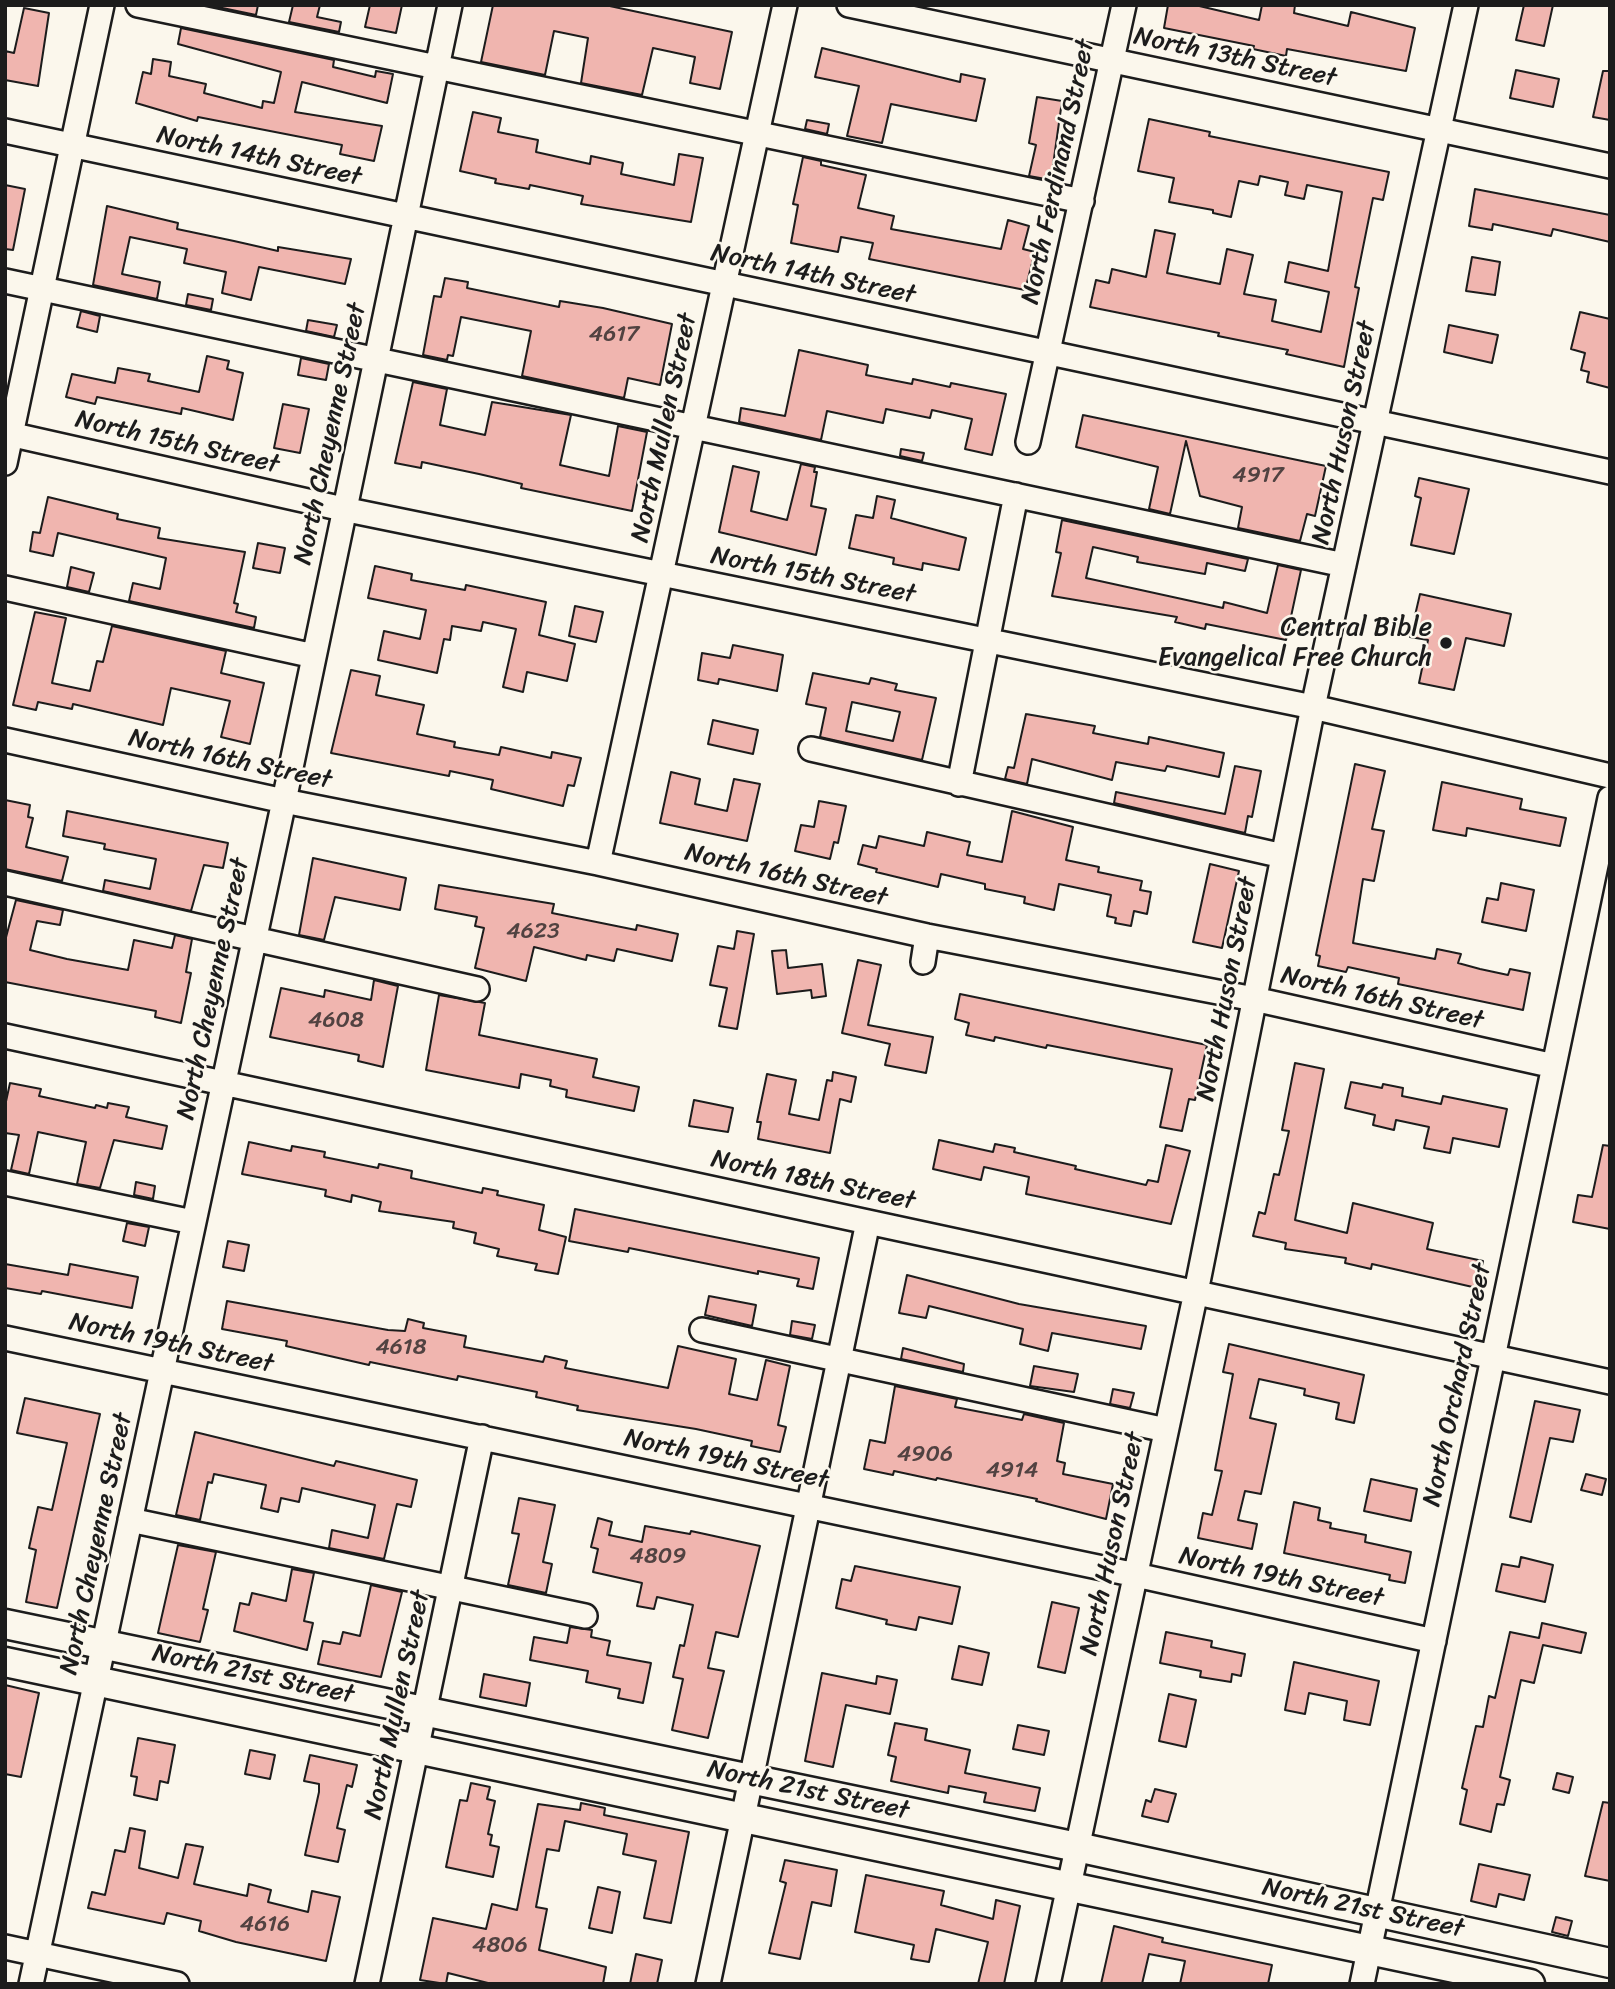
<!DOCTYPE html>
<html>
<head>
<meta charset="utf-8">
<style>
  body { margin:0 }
  #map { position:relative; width:1615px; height:1989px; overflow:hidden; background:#fbf7ec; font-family:Sriracha,sans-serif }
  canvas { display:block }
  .frame { position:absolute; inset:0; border:7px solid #1c1c1c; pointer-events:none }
</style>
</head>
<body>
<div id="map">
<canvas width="1615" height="1989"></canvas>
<div class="frame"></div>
</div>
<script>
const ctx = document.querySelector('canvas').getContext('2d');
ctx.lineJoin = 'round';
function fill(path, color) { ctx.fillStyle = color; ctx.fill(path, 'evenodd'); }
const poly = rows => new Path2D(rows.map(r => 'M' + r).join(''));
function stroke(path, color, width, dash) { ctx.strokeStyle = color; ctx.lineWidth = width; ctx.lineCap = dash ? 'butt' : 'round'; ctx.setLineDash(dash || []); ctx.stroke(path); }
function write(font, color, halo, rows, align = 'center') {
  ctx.font = font + ' Sriracha,sans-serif'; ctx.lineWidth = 5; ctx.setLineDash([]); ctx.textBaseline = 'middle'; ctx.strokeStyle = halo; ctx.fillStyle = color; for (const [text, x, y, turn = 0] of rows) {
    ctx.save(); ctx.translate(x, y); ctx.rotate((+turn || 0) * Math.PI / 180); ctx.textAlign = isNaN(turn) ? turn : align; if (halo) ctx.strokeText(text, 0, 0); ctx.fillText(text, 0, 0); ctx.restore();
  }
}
const building = poly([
  [208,5,258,5,256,15,208,5],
  [293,5,320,5,317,17,341,22,339,32,289,22,293,5],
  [370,5,402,5,396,33,365,27,370,5],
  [493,5,605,5,732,32,720,89,690,83,695,57,653,48,642,95,581,83,588,38,554,31,545,75,481,62,493,5],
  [1168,5,1195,5,1259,20,1262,5,1295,5,1294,13,1348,26,1351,12,1415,28,1406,71,1287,49,1286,56,1253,49,1254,46,1164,28,1168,5],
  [1524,5,1553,5,1544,46,1516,40,1524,5],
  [24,8,49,13,38,86,5,80,5,51,14,53,24,8],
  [181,28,334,60,333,67,375,77,376,71,393,74,387,103,302,82,295,112,382,126,374,161,340,154,342,145,198,117,197,121,136,103,143,72,151,74,153,59,171,62,169,76,206,84,204,93,262,108,263,101,274,103,281,72,178,44,181,28],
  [822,48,960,82,961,74,985,79,976,121,891,104,882,143,847,136,859,86,815,77,822,48],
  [1516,70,1559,79,1553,107,1510,98,1516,70],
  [1603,71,1610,71,1610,120,1593,117,1603,71],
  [1037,97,1062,101,1051,180,1029,176,1036,145,1029,143,1037,97],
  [473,112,501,118,498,132,538,140,536,152,590,164,591,156,623,163,621,174,674,185,679,154,703,158,691,222,581,204,583,196,530,185,529,189,495,183,496,179,460,171,473,112],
  [1149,119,1210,132,1209,136,1389,172,1383,200,1373,198,1355,287,1359,288,1344,367,1286,354,1288,350,1218,336,1219,333,1090,307,1096,280,1109,283,1112,269,1146,277,1155,230,1175,234,1167,273,1220,284,1227,249,1253,255,1244,294,1276,300,1272,321,1321,332,1329,292,1285,282,1289,262,1328,271,1342,192,1307,185,1304,199,1285,195,1288,182,1260,176,1258,185,1239,181,1231,217,1213,213,1213,210,1169,202,1174,178,1138,171,1149,119],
  [807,120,829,124,827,134,805,129,807,120],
  [803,157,821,161,821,165,866,175,858,208,894,216,891,229,1001,249,1008,220,1029,226,1023,249,1035,252,1025,290,869,259,873,243,841,237,838,252,791,243,798,205,793,204,803,157],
  [5,185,25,189,13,250,5,249,5,185],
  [1475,189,1610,215,1610,242,1553,229,1551,236,1493,224,1492,230,1469,226,1475,189],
  [107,206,178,223,177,229,234,241,278,251,278,247,351,259,345,284,259,267,251,300,222,293,226,272,184,263,187,249,130,237,122,274,160,282,157,299,93,285,107,206],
  [1472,257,1500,262,1495,295,1466,291,1472,257],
  [445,278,468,282,467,288,559,307,560,301,603,308,672,324,660,385,628,378,624,398,522,376,531,331,461,317,453,356,448,355,447,360,423,355,434,296,441,297,445,278],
  [188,294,213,299,211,310,186,305,188,294],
  [81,311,100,316,97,332,77,327,81,311],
  [1580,312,1610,319,1610,388,1587,382,1589,372,1581,370,1585,353,1571,349,1580,312],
  [308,320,337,325,334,337,306,331,308,320],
  [1449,325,1498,335,1492,363,1444,352,1449,325],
  [799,350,868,365,866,375,912,384,913,379,950,387,951,383,1006,394,992,455,965,449,972,419,932,410,930,418,886,409,883,423,827,411,821,440,739,422,741,408,785,416,799,350],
  [207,356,229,361,227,369,243,373,233,420,182,408,181,414,97,397,95,404,66,397,72,374,115,383,118,368,150,374,148,381,199,392,207,356],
  [301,358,329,364,326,380,298,375,301,358],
  [413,382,447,389,440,425,485,435,492,402,571,415,560,465,609,476,618,426,647,432,632,511,521,488,522,484,479,474,422,462,421,468,395,463,413,382],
  [283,404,309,409,300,453,274,448,283,404],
  [1083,415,1326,466,1315,516,1307,514,1300,541,1238,528,1242,507,1200,496,1186,441,1170,514,1149,509,1158,467,1076,447,1083,415],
  [901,449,924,453,922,461,900,456,901,449],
  [801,464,815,467,814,472,817,472,811,506,826,509,816,555,719,532,733,466,759,472,751,511,787,520,801,464],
  [1419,478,1469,489,1454,554,1411,545,1421,498,1415,496,1419,478],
  [877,496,895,500,891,518,966,538,959,570,923,563,922,570,893,564,894,558,849,548,856,515,873,518,877,496],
  [48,497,118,514,117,519,160,528,158,538,245,552,234,603,238,604,236,612,256,617,254,628,129,601,133,583,160,589,166,558,58,533,53,556,30,551,33,532,40,533,48,497],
  [1062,520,1248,559,1245,571,1207,563,1205,574,1137,562,1138,557,1093,547,1086,578,1223,608,1224,602,1267,613,1278,565,1301,570,1286,640,1206,624,1205,629,1175,622,1177,617,1052,596,1061,553,1056,552,1062,520],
  [258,543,285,548,280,573,253,568,258,543],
  [375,566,412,574,411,580,465,590,466,585,546,602,539,635,575,644,567,681,527,672,523,692,503,687,516,629,483,622,481,631,452,626,450,640,444,639,437,673,378,660,384,631,420,639,426,610,368,598,375,566],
  [71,567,94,573,89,592,67,587,71,567],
  [1420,594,1511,614,1504,646,1466,638,1454,690,1419,683,1428,640,1410,637,1420,594],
  [575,606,603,612,596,642,569,636,575,606],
  [35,612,66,618,52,683,90,691,97,661,103,662,112,626,226,651,221,673,264,683,250,744,221,737,230,701,171,688,163,725,73,704,72,709,38,702,36,710,13,705,35,612],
  [733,645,783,655,777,691,719,679,718,684,698,680,702,653,730,658,733,645],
  [351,670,380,676,376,695,424,705,417,734,455,742,454,747,499,755,501,747,551,758,552,752,581,758,574,786,568,785,563,806,491,789,493,780,450,771,449,776,331,753,351,670],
  [813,673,869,684,871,678,897,684,895,690,936,698,922,760,820,737,826,708,806,704,813,673],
  [852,702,900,712,893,741,846,731,852,702],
  [1026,714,1095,726,1093,733,1148,744,1149,737,1224,753,1219,777,1167,766,1165,771,1116,762,1112,780,1032,759,1027,784,1005,779,1008,767,1014,768,1026,714],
  [713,720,758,730,753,754,708,744,713,720],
  [1355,764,1385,771,1372,829,1384,831,1374,881,1363,879,1353,943,1435,959,1437,949,1461,954,1458,963,1480,969,1508,975,1510,969,1530,973,1523,1010,1398,984,1399,978,1348,967,1346,972,1318,966,1320,956,1316,955,1355,764],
  [1235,766,1261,771,1252,817,1248,816,1245,833,1114,803,1116,792,1225,814,1235,766],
  [671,772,700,779,695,804,727,811,734,779,760,784,747,841,660,823,671,772],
  [1442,782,1522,799,1520,809,1566,818,1560,846,1467,828,1466,836,1433,830,1442,782],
  [5,800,30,805,28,817,33,818,26,847,68,857,62,881,5,869,5,800],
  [819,801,846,806,838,843,834,842,830,859,795,851,801,825,814,827,819,801],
  [67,811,228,843,223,868,204,865,191,911,103,891,105,880,150,889,156,859,104,849,105,844,63,836,67,811],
  [1012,811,1073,827,1066,860,1099,867,1098,872,1142,881,1140,890,1151,892,1147,914,1134,911,1131,926,1115,923,1116,918,1107,916,1111,895,1059,884,1054,910,1024,903,1025,897,985,889,985,884,941,874,938,887,876,872,877,869,858,864,863,845,876,848,879,836,924,846,927,832,970,842,967,855,1002,862,1012,811],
  [313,858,406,878,400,910,335,897,324,940,299,935,313,858],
  [1210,864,1239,871,1222,948,1193,942,1210,864],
  [1501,883,1534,890,1526,931,1482,922,1487,898,1498,900,1501,883],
  [439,885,554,904,552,913,636,930,637,925,678,934,672,961,617,949,614,961,587,955,586,960,534,947,526,981,475,968,484,928,475,926,477,917,435,909,439,885],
  [16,900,63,910,60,925,37,921,30,950,67,959,128,970,134,940,172,948,175,935,192,939,186,972,191,973,181,1023,155,1017,156,1011,5,982,5,941,16,900],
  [737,931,754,934,737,1029,719,1026,727,988,710,985,718,946,734,949,737,931],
  [786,950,788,968,822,964,826,996,812,998,811,990,777,994,772,951,786,950],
  [858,960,881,965,868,1025,933,1037,926,1073,885,1065,890,1044,842,1033,858,960],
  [374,980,398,986,383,1067,358,1061,359,1055,270,1037,281,988,324,997,325,990,371,1000,374,980],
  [960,994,1207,1045,1195,1100,1189,1099,1182,1131,1160,1127,1172,1069,1047,1045,1046,1048,995,1037,994,1041,966,1035,969,1023,955,1019,960,994],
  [439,995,485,1003,479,1035,597,1059,593,1077,639,1087,634,1111,566,1097,567,1090,550,1086,551,1080,521,1074,519,1088,426,1070,439,995],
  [1295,1063,1324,1069,1295,1220,1347,1233,1353,1203,1433,1223,1427,1249,1483,1261,1477,1288,1372,1264,1371,1269,1345,1263,1346,1258,1285,1249,1286,1243,1253,1236,1259,1212,1265,1214,1274,1174,1279,1175,1289,1131,1282,1130,1295,1063],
  [833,1072,856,1077,851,1102,840,1099,830,1153,758,1139,761,1122,757,1122,767,1074,796,1080,789,1114,819,1120,827,1080,832,1081,833,1072],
  [1351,1082,1382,1088,1383,1084,1403,1088,1402,1096,1441,1104,1443,1096,1507,1109,1499,1147,1453,1138,1450,1153,1424,1148,1429,1127,1396,1120,1394,1130,1373,1125,1375,1115,1345,1108,1351,1082],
  [10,1083,41,1089,39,1096,95,1108,96,1105,107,1108,108,1103,129,1107,126,1117,167,1126,162,1149,114,1140,100,1188,77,1184,86,1142,38,1132,29,1174,11,1170,19,1135,5,1133,5,1106,10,1083],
  [694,1100,733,1108,728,1132,689,1126,694,1100],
  [939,1140,993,1152,995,1144,1015,1148,1014,1152,1076,1166,1075,1169,1146,1185,1148,1180,1158,1182,1166,1145,1190,1151,1171,1224,1026,1194,1029,1177,984,1167,981,1180,933,1169,939,1140],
  [249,1142,291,1151,292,1146,325,1152,324,1157,378,1168,379,1164,412,1171,411,1178,482,1193,483,1188,498,1191,497,1195,544,1205,539,1230,566,1237,558,1274,535,1270,537,1264,497,1256,499,1249,474,1243,476,1233,453,1228,454,1222,379,1211,381,1202,352,1195,351,1202,325,1196,326,1190,242,1174,249,1142],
  [1603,1145,1610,1146,1610,1229,1573,1222,1578,1195,1592,1197,1603,1145],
  [136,1182,155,1186,153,1199,134,1195,136,1182],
  [575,1209,819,1258,813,1289,797,1286,799,1279,758,1271,758,1274,629,1248,628,1252,569,1241,575,1209],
  [127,1223,149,1227,145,1246,123,1241,127,1223],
  [228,1241,249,1245,244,1271,223,1267,228,1241],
  [5,1264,68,1275,70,1264,138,1277,132,1308,42,1291,41,1294,5,1288,5,1264],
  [907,1275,1019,1304,1146,1326,1141,1349,1052,1333,1048,1351,1020,1344,1023,1329,929,1306,926,1318,899,1313,907,1275],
  [709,1296,756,1305,752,1326,705,1315,709,1296],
  [227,1301,388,1330,405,1331,408,1319,424,1323,423,1328,466,1336,464,1347,543,1362,545,1356,567,1361,565,1368,668,1388,678,1346,736,1359,729,1394,757,1400,766,1360,790,1366,778,1425,786,1427,780,1452,751,1446,752,1441,696,1429,577,1410,578,1406,536,1397,537,1392,458,1376,457,1380,370,1362,369,1365,286,1346,287,1341,222,1329,227,1301],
  [792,1321,815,1325,812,1339,790,1335,792,1321],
  [1229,1344,1364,1375,1354,1423,1336,1419,1339,1403,1304,1395,1305,1389,1259,1379,1250,1418,1276,1424,1261,1494,1245,1491,1238,1520,1257,1524,1252,1549,1198,1538,1203,1513,1212,1515,1222,1471,1215,1470,1233,1374,1223,1372,1229,1344],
  [903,1348,964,1364,963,1372,901,1359,903,1348],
  [1034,1366,1078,1374,1074,1392,1030,1386,1034,1366],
  [895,1386,957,1399,955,1407,1022,1420,1024,1414,1064,1423,1057,1461,1065,1463,1063,1474,1113,1484,1106,1519,1036,1501,1037,1499,937,1478,936,1480,894,1471,893,1475,864,1469,870,1440,885,1443,895,1386],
  [1113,1389,1134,1393,1130,1408,1110,1404,1113,1389],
  [25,1398,100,1414,57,1608,26,1602,36,1550,29,1548,38,1507,52,1510,67,1443,17,1433,25,1398],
  [1535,1401,1580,1410,1573,1442,1550,1438,1531,1522,1510,1517,1535,1401],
  [195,1432,334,1466,336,1461,417,1480,411,1507,397,1504,384,1559,329,1548,332,1530,368,1538,375,1505,302,1488,299,1502,281,1498,278,1512,261,1508,266,1485,214,1474,212,1483,208,1482,200,1520,176,1515,195,1432],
  [1586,1474,1606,1479,1602,1495,1581,1490,1586,1474],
  [1371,1479,1417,1489,1411,1521,1364,1511,1371,1479],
  [519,1498,555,1505,543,1562,552,1564,546,1593,508,1585,519,1534,512,1533,519,1498],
  [1294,1502,1320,1508,1318,1520,1331,1523,1330,1528,1366,1535,1365,1542,1411,1552,1405,1583,1389,1580,1390,1575,1284,1553,1294,1502],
  [598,1518,612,1522,609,1535,642,1542,645,1526,690,1534,691,1531,760,1546,738,1637,716,1632,708,1668,724,1671,708,1738,672,1730,683,1679,673,1677,680,1645,684,1646,693,1605,657,1597,654,1609,637,1606,642,1583,593,1572,598,1549,591,1547,598,1518],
  [178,1545,216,1552,203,1609,208,1610,200,1642,158,1633,178,1545],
  [1521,1557,1553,1565,1545,1602,1496,1591,1502,1564,1519,1567,1521,1557],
  [855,1566,960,1587,952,1624,919,1617,916,1630,886,1624,887,1620,836,1608,842,1579,851,1581,855,1566],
  [292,1569,314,1573,304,1621,313,1623,307,1650,234,1631,240,1603,249,1605,252,1593,286,1601,292,1569],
  [371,1585,402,1592,381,1677,318,1664,323,1641,340,1644,343,1632,360,1636,371,1585],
  [1052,1602,1079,1608,1065,1673,1038,1667,1052,1602],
  [1542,1623,1586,1633,1581,1653,1543,1645,1534,1683,1521,1680,1500,1777,1510,1780,1504,1805,1497,1804,1491,1832,1460,1824,1467,1790,1462,1788,1476,1726,1483,1727,1489,1696,1495,1698,1510,1632,1539,1638,1542,1623],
  [570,1627,592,1630,591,1637,610,1641,607,1655,651,1663,643,1703,618,1698,620,1689,586,1682,588,1671,530,1660,534,1637,567,1643,570,1627],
  [1166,1632,1212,1641,1211,1647,1245,1654,1241,1676,1232,1674,1231,1682,1200,1677,1201,1671,1160,1663,1166,1632],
  [959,1646,989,1653,982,1685,952,1679,959,1646],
  [1294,1662,1379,1681,1370,1725,1344,1720,1347,1701,1309,1693,1305,1714,1285,1710,1294,1662],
  [822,1673,876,1684,877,1676,897,1680,890,1714,846,1705,833,1767,805,1761,822,1673],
  [484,1674,530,1683,526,1706,480,1697,484,1674],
  [5,1685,39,1693,21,1777,5,1774,5,1685],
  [1169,1694,1196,1700,1186,1747,1159,1741,1169,1694],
  [895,1723,927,1729,925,1740,970,1750,965,1773,1040,1788,1035,1811,984,1802,986,1793,949,1786,948,1793,891,1781,896,1757,888,1755,895,1723],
  [1018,1725,1049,1731,1044,1755,1013,1749,1018,1725],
  [138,1738,175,1745,168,1783,160,1781,157,1800,134,1795,137,1777,131,1776,138,1738],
  [250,1750,275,1755,270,1779,245,1774,250,1750],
  [310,1755,357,1765,352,1787,347,1785,337,1828,345,1830,338,1862,305,1855,319,1792,319,1784,304,1781,310,1755],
  [1557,1773,1573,1777,1569,1793,1553,1789,1557,1773],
  [471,1783,490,1787,487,1799,495,1801,488,1834,492,1835,490,1845,499,1847,493,1877,446,1867,460,1800,467,1801,471,1783],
  [1155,1789,1176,1794,1168,1822,1142,1816,1146,1800,1151,1802,1155,1789],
  [1603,1802,1610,1803,1610,1881,1585,1876,1603,1802],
  [581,1803,605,1808,604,1815,689,1832,671,1923,644,1918,656,1861,623,1854,627,1834,565,1821,559,1851,547,1849,536,1907,547,1909,539,1950,606,1967,603,1984,492,1984,448,1973,446,1984,420,1980,433,1918,486,1929,492,1904,517,1910,538,1804,580,1810,581,1803],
  [130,1828,145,1831,139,1868,178,1878,186,1844,203,1847,194,1884,247,1896,249,1884,271,1890,268,1902,308,1912,312,1891,340,1897,326,1961,236,1942,199,1931,201,1921,167,1913,164,1924,88,1908,92,1892,105,1895,115,1850,125,1852,130,1828],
  [785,1860,837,1870,831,1906,812,1902,800,1959,769,1953,786,1883,780,1881,785,1860],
  [1479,1864,1530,1875,1524,1900,1499,1894,1496,1907,1471,1901,1479,1864],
  [866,1875,944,1891,941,1905,993,1919,996,1900,1020,1906,1004,1984,978,1984,988,1942,936,1929,929,1962,911,1959,914,1945,855,1932,866,1875],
  [598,1887,620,1892,612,1933,589,1928,598,1887],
  [1556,1917,1572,1921,1568,1936,1552,1932,1556,1917],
  [1114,1926,1163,1938,1162,1942,1272,1965,1268,1984,1180,1984,1185,1961,1149,1954,1142,1984,1101,1984,1114,1926],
  [636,1954,662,1960,657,1984,630,1984,636,1954]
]);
const minor = poly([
  [138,5,1082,201],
  [849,5,1610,166],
  [5,131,1610,472],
  [5,281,1344,565],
  [5,433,343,509,1313,707,1610,776],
  [1028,442,1124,5],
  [5,463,102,5],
  [5,588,314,656],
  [5,740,284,801,598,863,927,936,1254,999,1554,1066],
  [811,749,1283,856],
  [959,784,1016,495],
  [598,863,785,5],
  [5,883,477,989],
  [923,962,927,936],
  [5,1036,1610,1382],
  [5,1183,193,1222],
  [702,1330,1166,1430],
  [5,1338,1136,1575,1434,1641],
  [130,1520,585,1616],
  [5,1947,177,1984],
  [31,1984,284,801,450,5],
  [367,1984,482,1437],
  [708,1984,868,1222],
  [1048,1984,1196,1292,1313,707,1466,5],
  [1362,1984,1610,798]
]);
const major = poly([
  [5,1624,1077,1847,1610,1963],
  [5,1662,1530,1984]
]);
const markers = [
  [1446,643,7,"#1c1c1c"]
];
const numberNames = [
  ["4617",614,335],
  ["4917",1258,476],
  ["4623",533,932],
  ["4608",336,1021],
  ["4618",401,1348],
  ["4906",925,1455],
  ["4914",1012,1471],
  ["4809",658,1557],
  ["4616",265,1925],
  ["4806",500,1946]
];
const streetNames = [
  ["North 13th Street",1235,58,12],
  ["North 14th Street",259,157,12],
  ["North Ferdinand Street",1059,172,-78],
  ["North 14th Street",813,275,12],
  ["North Mullen Street",665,428,-78],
  ["North Huson Street",1345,433,-78],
  ["North Cheyenne Street",331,434,-78],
  ["North 15th Street",177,443,13],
  ["North 15th Street",813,576,11],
  ["North 16th Street",230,760,12],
  ["North 16th Street",786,876,13],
  ["North Cheyenne Street",214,989,-78],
  ["North Huson Street",1228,989,-79],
  ["North 16th Street",1382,999,13],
  ["North 18th Street",813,1181,12],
  ["North 19th Street",171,1344,12],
  ["North Orchard Street",1458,1385,-78],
  ["North 19th Street",726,1460,12],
  ["North Cheyenne Street",97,1544,-78],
  ["North Huson Street",1113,1544,-78],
  ["North 19th Street",1281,1578,12],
  ["North 21st Street",253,1675,12],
  ["North Mullen Street",398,1705,-78],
  ["North 21st Street",808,1791,12],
  ["North 21st Street",1363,1909,12]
];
const poiNames = [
  ["Central Bible",1432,628],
  ["Evangelical Free Church",1432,658]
];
fill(building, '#f0b5af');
stroke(building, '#1c1c1c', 2);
stroke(minor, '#1c1c1c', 28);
stroke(major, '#1c1c1c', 33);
stroke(minor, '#fbf7ec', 23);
stroke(major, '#fbf7ec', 28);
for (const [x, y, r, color] of markers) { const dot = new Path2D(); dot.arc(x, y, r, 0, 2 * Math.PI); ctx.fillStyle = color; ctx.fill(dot); stroke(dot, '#fbf7ec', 2.5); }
write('23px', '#514241', null, numberNames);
write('26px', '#1c1c1c', '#fbf7ec', streetNames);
write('26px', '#1c1c1c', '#fbf7ec', poiNames, 'right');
</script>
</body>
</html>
